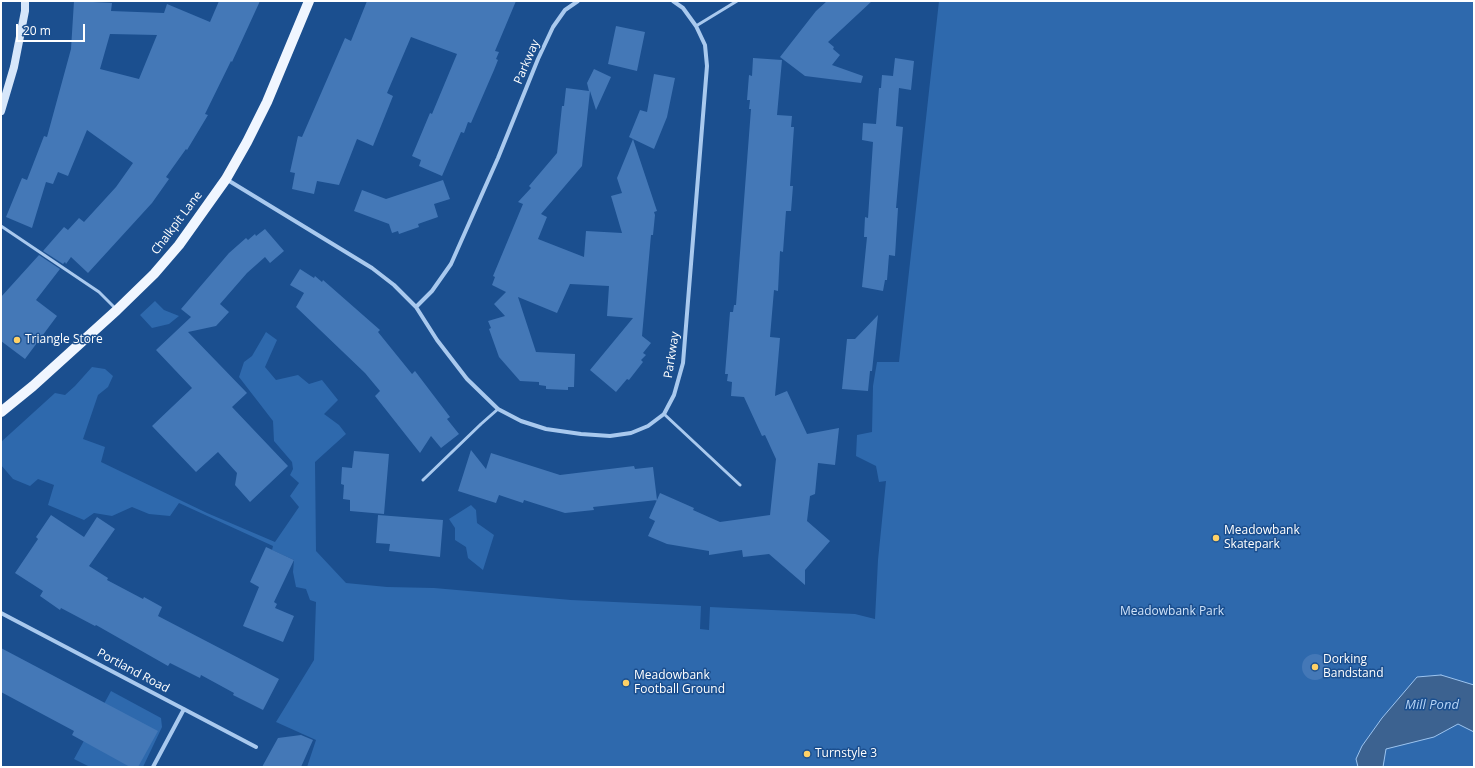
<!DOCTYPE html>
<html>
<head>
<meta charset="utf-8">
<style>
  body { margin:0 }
  #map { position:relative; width:1475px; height:768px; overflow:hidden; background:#1b4f8f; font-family:"Open Sans",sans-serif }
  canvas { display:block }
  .frame { position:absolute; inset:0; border:2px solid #fff; pointer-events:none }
  .scale { position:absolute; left:16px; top:24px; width:69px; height:18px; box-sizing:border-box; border:2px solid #fff; border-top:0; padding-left:5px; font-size:12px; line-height:14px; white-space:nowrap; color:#fff; -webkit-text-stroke:3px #1b4f8f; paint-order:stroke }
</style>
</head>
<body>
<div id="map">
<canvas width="1475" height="768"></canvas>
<div class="frame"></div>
<div class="scale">20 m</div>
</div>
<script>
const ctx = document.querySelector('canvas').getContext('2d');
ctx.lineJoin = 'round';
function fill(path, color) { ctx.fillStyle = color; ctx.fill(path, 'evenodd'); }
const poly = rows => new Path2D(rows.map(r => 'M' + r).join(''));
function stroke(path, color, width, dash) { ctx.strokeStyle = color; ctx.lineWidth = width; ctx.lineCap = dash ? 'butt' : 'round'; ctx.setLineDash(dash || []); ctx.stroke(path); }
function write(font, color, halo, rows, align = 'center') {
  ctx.font = font + ' "Open Sans",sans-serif'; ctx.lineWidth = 3; ctx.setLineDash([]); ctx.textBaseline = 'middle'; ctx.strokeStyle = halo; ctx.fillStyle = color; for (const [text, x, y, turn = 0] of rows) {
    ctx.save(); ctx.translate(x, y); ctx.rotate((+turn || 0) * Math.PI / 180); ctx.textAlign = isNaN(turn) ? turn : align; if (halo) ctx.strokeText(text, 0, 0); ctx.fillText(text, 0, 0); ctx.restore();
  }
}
const green = poly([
  [939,1,1474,1,1474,767,307,767,316,740,276,722,314,660,316,602,310,600,306,589,296,587,293,572,294,560,272,550,273,546,179,503,170,516,149,514,132,507,112,516,94,513,84,520,48,505,54,485,38,479,30,486,13,479,1,465,1,442,55,393,65,395,75,386,92,367,105,369,113,376,108,387,98,395,83,439,105,447,101,462,207,513,275,542,299,507,290,496,299,483,290,475,293,469,292,462,274,441,273,421,239,377,244,362,252,356,266,332,277,340,265,367,276,380,298,375,309,384,322,380,338,400,324,414,339,425,346,434,315,462,316,551,346,583,387,587,434,588,571,600,701,606,700,629,709,630,710,607,855,614,875,619,878,560,886,481,879,482,876,466,856,456,857,435,872,432,873,386,877,362,899,362],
  [155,301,164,310,179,316,169,324,152,328,140,315],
  [471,505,476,510,477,523,494,535,483,570,468,558,466,547,455,540,455,528,449,519],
  [111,691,161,718,162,727,143,767,90,767,74,759]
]);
const water = poly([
  [1441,675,1474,685,1474,732,1458,724,1434,737,1386,749,1383,767,1358,767,1356,759,1362,746,1382,718,1417,677,1441,675]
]);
const building = poly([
  [74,1,112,3,111,11,164,13,167,4,210,22,219,1,260,1,232,62,231,61,205,114,208,115,187,150,186,149,166,177,169,179,152,203,88,273,71,257,66,264,65,262,63,264,43,251,64,227,68,230,79,218,84,222,116,187,133,163,87,130,68,176,58,172,53,184,46,182,32,228,6,217,22,178,27,180,44,136,47,137,71,49],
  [110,34,157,35,139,79,100,69],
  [367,1,516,1,495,51,499,52,496,59,498,60,494,70,471,123,468,122,464,133,461,132,442,176,419,166,421,160,412,156,430,113,432,114,457,54,411,37,387,93,393,96,373,146,357,139,339,185,317,181,314,194,292,189,295,173,290,172,298,136,302,137,345,38,351,41],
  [827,1,872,1,828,42,834,47,833,49,840,55,832,65,863,76,861,83,805,76,780,57,816,11],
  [616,26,645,32,637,71,608,64],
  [753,58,782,60,777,115,792,116,791,127,794,127,790,186,793,186,791,211,786,211,783,252,780,251,778,291,774,290,770,337,780,338,775,396,787,391,807,434,839,428,835,465,818,463,815,494,810,496,807,521,830,541,805,570,805,585,769,554,743,557,742,550,709,555,709,551,667,544,648,536,655,521,649,518,660,493,694,508,693,510,720,522,770,515,776,459,765,435,762,436,744,397,731,396,732,382,727,381,728,374,725,374,730,312,733,312,734,305,736,305,751,109,749,109,750,100,747,100,749,75,752,76],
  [895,58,914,61,911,90,899,88,896,126,903,127,896,208,898,208,895,256,889,255,887,280,885,280,883,291,862,287,867,237,864,237,865,217,868,218,873,142,862,140,863,123,876,124,879,88,881,88,882,75,893,76],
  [594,69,611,77,596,110,590,91,582,166,541,214,547,217,538,239,584,257,586,231,622,233,611,196,622,193,617,178,633,139,629,137,640,110,647,112,654,74,675,78,667,117,654,149,633,139,657,211,654,212,655,215,653,235,651,235,642,336,651,343,643,353,646,355,641,360,643,362,629,380,627,379,616,392,590,370,633,318,607,316,609,286,570,284,557,313,518,297,536,352,575,354,574,387,568,387,568,390,546,389,546,386,539,385,539,382,520,381,499,357,489,329,491,328,488,321,505,316,494,304,506,292,492,285,495,277,493,276,523,204,518,202,531,188,529,186,557,153,562,106,564,106,566,88,589,91,587,83],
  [443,180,450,199,434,204,438,217,418,224,419,227,399,234,398,231,392,233,389,224,354,211,362,190,386,199],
  [265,229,284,251,270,263,265,257,247,273,220,304,229,312,216,326,188,332,247,393,232,407,288,466,250,502,235,485,237,473,218,452,196,472,152,426,192,388,156,350,191,317,181,309,229,253,246,238,248,240,255,234,256,236],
  [39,255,60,269,36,300,57,316,25,359,1,341,1,297],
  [300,269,314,278,315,276,322,282,323,280,380,330,378,332,412,374,415,371,450,417,447,419,459,434,441,448,431,436,420,453,375,396,380,391,365,373,296,307,304,293,290,285],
  [878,315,872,371,870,371,868,391,842,389,847,339,855,339],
  [471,450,486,469,491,453,560,475,634,466,635,469,653,467,657,500,593,507,594,510,565,513,524,500,523,503,499,495,496,503,458,491],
  [354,451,389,454,384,514,350,511,350,500,343,499,344,485,341,484,342,467,352,468],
  [51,515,84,537,97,517,115,529,89,566,108,578,107,580,143,599,144,597,162,607,158,616,279,679,263,710,233,695,234,693,201,675,200,678,170,663,168,666,96,625,95,626,61,608,60,610,40,596,43,591,15,573,38,539,36,537],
  [378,515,443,520,440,557,389,551,390,544,376,543],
  [266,547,294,560,274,602,277,604,275,608,294,616,283,642,243,626,259,587,250,582],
  [1,648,158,731,138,767,130,767,72,735,74,731,1,692],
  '1302 667a13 13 0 1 1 26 0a13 13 0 1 1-26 0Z',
  [301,735,313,740,301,767,262,767,278,738]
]);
const lane = poly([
  [696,26,737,1],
  [1,226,99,292,116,309],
  [664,414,740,485],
  [423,480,481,424,498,409]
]);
const street = poly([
  [226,179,372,268,394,285,416,307,437,340,467,379,498,409,521,421,546,429,581,434,610,436,631,433,648,426,664,414,674,395,683,363,707,66,705,45,696,26,683,8,673,1],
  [416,307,432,291,451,264,498,158,538,59,553,27,565,10,578,1],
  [1,613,256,747],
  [153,767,184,709]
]);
const secondary = poly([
  [1,111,14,67,25,11,25,1]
]);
const primary = poly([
  [1,412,33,386,117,310,154,274,179,245,226,179,247,142,267,102,309,1]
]);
const markers = [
  [17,340,4,"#ffd166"],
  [1216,538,4,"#ffd166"],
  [1315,667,4,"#ffd166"],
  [626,683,4,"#ffd166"],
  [807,754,4,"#ffd166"]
];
const streetNames = [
  ["Parkway",527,62,-67],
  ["Chalkpit Lane",177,223,-53],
  ["Parkway",672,355,-81],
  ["Portland Road",133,671,28]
];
const poiNames = [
  ["Triangle Store",25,340],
  ["Meadowbank",1224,531],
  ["Skatepark",1224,545],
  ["Dorking",1323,660],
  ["Bandstand",1323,674],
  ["Meadowbank",634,676],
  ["Football Ground",634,690],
  ["Turnstyle 3",815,754]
];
const parkNames = [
  ["Meadowbank Park",1172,612]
];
const waterNames = [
  ["Mill Pond",1432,705]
];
fill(green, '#2e69ad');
fill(water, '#3c6290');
stroke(water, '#9cc4f0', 1);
fill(building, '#4478b7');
stroke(lane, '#a9c9ee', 3);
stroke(street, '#a9c9ee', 4);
stroke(secondary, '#d6e6fa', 8);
stroke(primary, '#f0f6ff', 10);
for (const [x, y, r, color] of markers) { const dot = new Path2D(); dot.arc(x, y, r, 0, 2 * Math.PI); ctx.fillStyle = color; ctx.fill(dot); stroke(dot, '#1b4f8f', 1.5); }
write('12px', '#fff', '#1b4f8f', streetNames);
write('12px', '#fff', '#1b4f8f', poiNames, 'left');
write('12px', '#cfe3fa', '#1b4f8f', parkNames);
write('italic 13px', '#b5d3f5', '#1b4f8f', waterNames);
</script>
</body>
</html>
